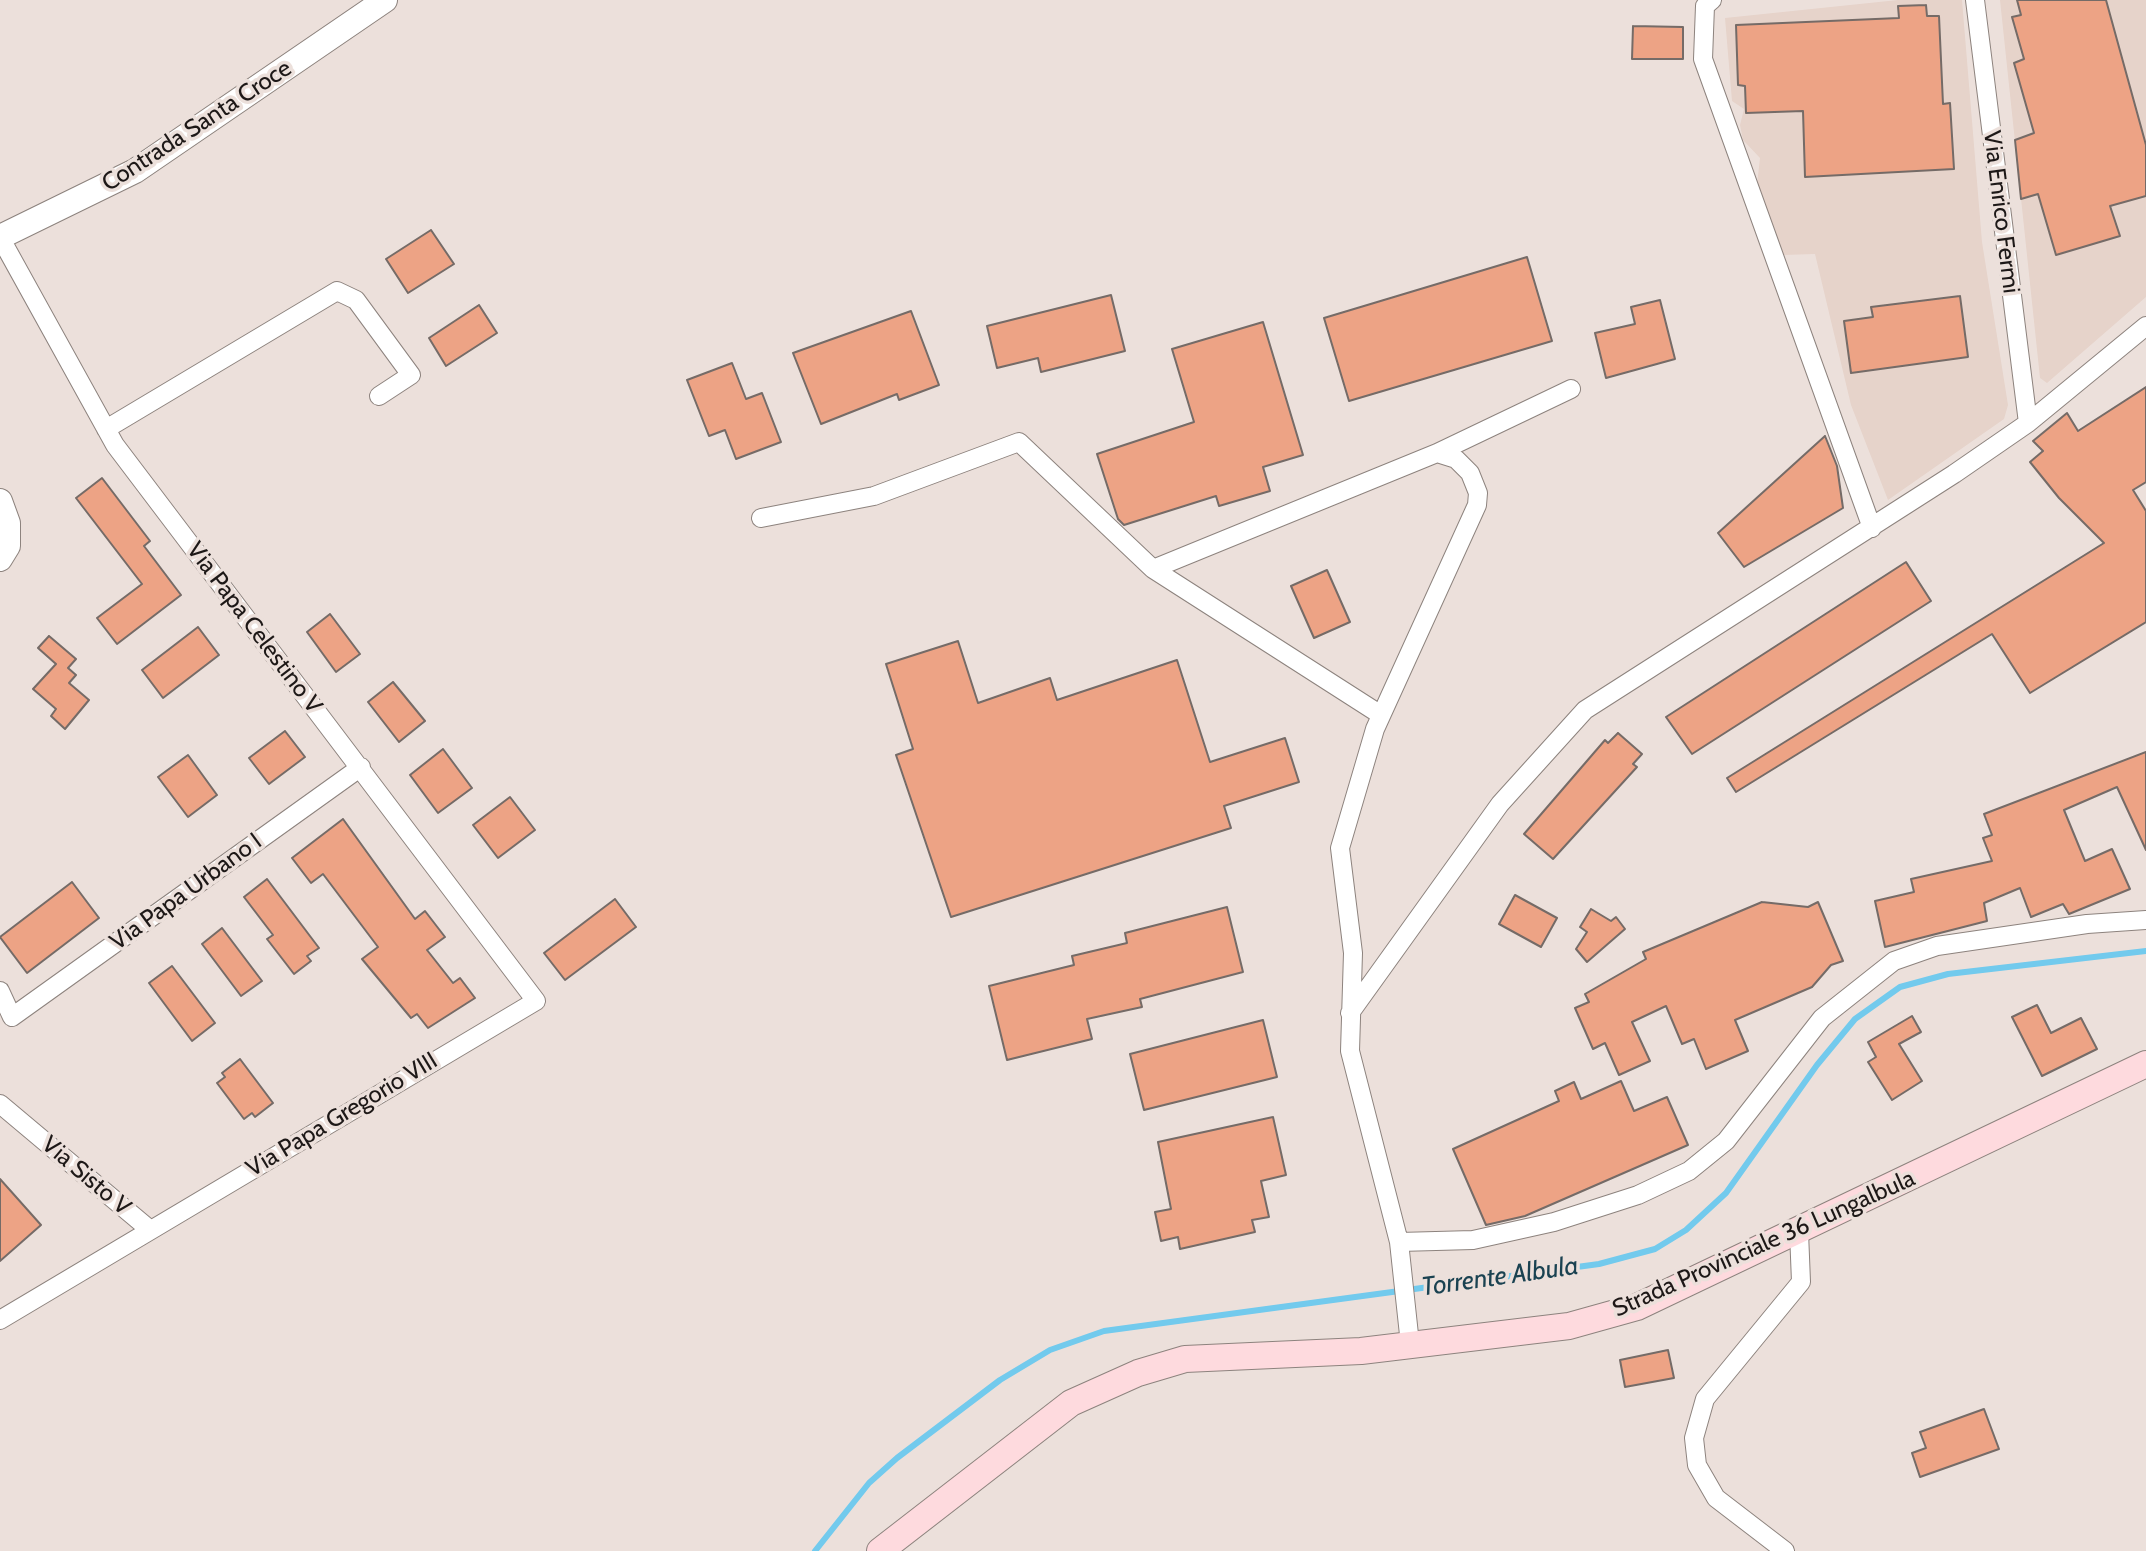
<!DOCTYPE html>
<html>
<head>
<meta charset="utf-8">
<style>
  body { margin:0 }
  canvas { display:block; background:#ece0db }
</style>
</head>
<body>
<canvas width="2146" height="1551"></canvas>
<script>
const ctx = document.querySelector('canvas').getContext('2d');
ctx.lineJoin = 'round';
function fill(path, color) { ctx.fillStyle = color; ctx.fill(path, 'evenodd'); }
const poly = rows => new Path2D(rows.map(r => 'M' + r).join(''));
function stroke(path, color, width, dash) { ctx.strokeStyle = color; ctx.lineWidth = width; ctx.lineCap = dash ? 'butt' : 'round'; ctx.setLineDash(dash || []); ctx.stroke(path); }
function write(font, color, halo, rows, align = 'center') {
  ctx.font = font + ' Cabin,sans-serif'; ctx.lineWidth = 7; ctx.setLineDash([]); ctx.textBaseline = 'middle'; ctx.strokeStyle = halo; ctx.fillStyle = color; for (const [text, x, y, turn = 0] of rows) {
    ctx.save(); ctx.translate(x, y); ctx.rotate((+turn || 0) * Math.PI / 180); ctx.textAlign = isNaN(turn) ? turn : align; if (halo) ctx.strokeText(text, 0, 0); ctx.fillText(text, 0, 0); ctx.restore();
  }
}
const built = poly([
  [1898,0,1962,0,1982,242,2008,405,2004,419,1888,500,1851,405,1815,254,1783,255,1757,185,1760,158,1743,140,1740,125,1744,109,1732,101,1725,18],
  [2000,0,2146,0,2146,297,2047,383,2040,378]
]);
const stream = poly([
  [815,1551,869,1483,897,1458,1000,1380,1050,1350,1104,1331,1599,1264,1655,1249,1686,1230,1726,1193,1817,1065,1855,1019,1900,987,1948,974,2146,951]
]);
const building = poly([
  [2017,0,2106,0,2146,145,2146,196,2110,206,2120,236,2056,255,2038,194,2021,199,2015,140,2034,133,2014,63,2024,59,2012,17,2021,15,2017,0],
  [1926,5,1927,16,1939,16,1943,104,1950,103,1954,169,1805,177,1803,111,1746,113,1745,86,1738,85,1736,25,1899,18,1898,6,1926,5],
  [1633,26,1683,27,1683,59,1632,59,1633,26],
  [431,230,454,264,408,293,386,259,431,230],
  [1527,257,1552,341,1349,401,1324,318,1527,257],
  [1111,295,1125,351,1041,372,1038,358,997,368,987,326,1111,295],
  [1960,296,1968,357,1851,373,1844,321,1873,317,1871,307,1960,296],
  [1660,300,1675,359,1606,378,1595,333,1635,324,1631,307,1660,300],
  [479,305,497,333,446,366,429,338,479,305],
  [911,311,939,385,899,400,897,394,821,424,793,353,911,311],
  [1263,322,1303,455,1263,467,1270,491,1219,506,1216,496,1124,525,1118,519,1097,454,1194,422,1172,349,1263,322],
  [732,363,746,399,762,393,781,442,736,459,725,430,709,436,687,380,732,363],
  [2146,387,2146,482,2133,490,2146,511,2146,622,2030,693,1992,634,1736,792,1727,778,2104,543,2059,498,2030,462,2043,451,2033,441,2067,413,2078,431,2146,387],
  [1825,436,1837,466,1843,508,1744,567,1718,533,1825,436],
  [102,478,150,541,144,546,181,595,117,644,97,618,142,584,76,498,102,478],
  [1906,562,1931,601,1692,754,1666,717,1906,562],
  [1327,570,1350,622,1314,638,1291,586,1327,570],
  [330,614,360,654,336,672,307,632,330,614],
  [198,627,219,655,163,698,142,670,198,627],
  [49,636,76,659,68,668,76,675,69,683,89,700,65,729,51,716,56,709,33,689,56,664,38,648,49,636],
  [958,641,978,703,1050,678,1057,700,1177,660,1210,762,1285,738,1299,782,1224,806,1231,828,951,917,896,755,913,749,886,664,958,641],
  [393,682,425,721,399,742,368,702,393,682],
  [285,731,305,757,269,784,249,758,285,731],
  [1618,733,1642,754,1633,764,1637,767,1553,859,1524,834,1605,740,1608,743,1618,733],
  [443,749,472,788,438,813,410,775,443,749],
  [2146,752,2146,850,2117,787,2064,810,2085,861,2112,849,2130,889,2069,914,2063,904,2031,917,2020,888,1984,903,1987,921,1885,947,1875,901,1914,892,1911,879,1992,861,1983,838,1992,835,1984,814,2146,752],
  [188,755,217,795,188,817,158,777,188,755],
  [510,797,535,830,498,858,473,825,510,797],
  [343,819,415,919,425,911,445,937,427,950,453,983,460,978,475,998,428,1028,417,1014,411,1018,362,959,378,947,323,874,311,883,292,858,343,819],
  [267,879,319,948,307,956,311,961,294,974,267,939,273,935,244,897,267,879],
  [72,882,99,918,27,973,0,937,72,882],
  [1515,895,1557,918,1541,947,1499,924,1515,895],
  [615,899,636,927,565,980,544,953,615,899],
  [1762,902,1808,907,1818,902,1843,961,1831,965,1812,987,1735,1020,1748,1051,1706,1069,1694,1039,1682,1044,1666,1006,1632,1022,1650,1061,1619,1075,1605,1043,1593,1049,1575,1008,1589,1002,1585,994,1646,959,1643,952,1762,902],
  [1227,907,1243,972,1140,999,1142,1007,1087,1019,1092,1039,1007,1060,989,986,1074,965,1072,956,1127,943,1125,933,1227,907],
  [1591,909,1611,921,1616,917,1625,929,1587,962,1576,949,1587,932,1580,927,1591,909],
  [222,928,262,981,241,996,202,944,222,928],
  [172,966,215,1023,192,1041,149,983,172,966],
  [2037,1005,2051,1033,2081,1018,2097,1049,2042,1076,2012,1017,2037,1005],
  [1912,1016,1921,1032,1899,1044,1922,1081,1892,1100,1868,1062,1876,1057,1868,1042,1912,1016],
  [1263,1020,1277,1077,1144,1110,1130,1054,1263,1020],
  [240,1059,273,1103,255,1117,252,1113,244,1119,217,1083,225,1077,222,1073,240,1059],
  [1621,1081,1634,1111,1667,1097,1688,1145,1525,1216,1486,1225,1453,1149,1559,1101,1555,1091,1574,1082,1581,1099,1621,1081],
  [1273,1117,1286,1175,1261,1181,1269,1217,1252,1220,1255,1232,1180,1249,1178,1237,1161,1241,1155,1212,1171,1209,1158,1142,1273,1117],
  [0,1179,41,1225,0,1261,0,1179],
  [1668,1350,1674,1378,1625,1387,1620,1360,1668,1350],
  [1984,1409,1999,1449,1920,1477,1912,1453,1926,1448,1920,1432,1984,1409]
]);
const minor = poly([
  [1712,0,1705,6,1703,59,1872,528],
  [1975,0,2028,423],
  [0,237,115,445,536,1001,0,1320],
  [106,429,337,291,356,300,411,375,379,396],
  [761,518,874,496,1019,442,1153,569,1381,715],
  [1153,569,1437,453,1571,389],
  [0,991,12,1017,361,767],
  [1350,1013,1500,804,1585,710,1954,474,2028,423,2146,326],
  [0,1104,149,1229],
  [1399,1242,1473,1240,1554,1222,1638,1195,1689,1171,1726,1141,1822,1018,1894,961,1937,946,2087,924,2146,920],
  [1410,1344,1399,1242,1350,1051,1353,953,1340,848,1375,729,1477,505,1478,493,1470,473,1456,459,1437,453],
  [1785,1551,1716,1498,1697,1465,1694,1438,1705,1399,1801,1282,1799,1232]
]);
const tertiary = poly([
  [0,237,135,171,385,0],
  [0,501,8,523,8,546,0,559]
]);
const secondary = poly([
  [880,1551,1071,1403,1138,1373,1185,1359,1361,1351,1569,1326,1637,1307,2146,1064]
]);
const streetNames = [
  ["Contrada Santa Croce",197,126,-33],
  ["Via Enrico Fermi",2001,212,83],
  ["Via Papa Celestino V",254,628,53],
  ["Via Papa Urbano I",186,892,-36],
  ["Via Papa Gregorio VIII",342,1115,-31],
  ["Via Sisto V",86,1176,40],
  ["Strada Provinciale 36 Lungalbula",1764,1244,-24]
];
const waterNames = [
  ["Torrente Albula",1500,1277,-8]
];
fill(built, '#e6d3ca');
stroke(stream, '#72caed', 6);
fill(building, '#eda385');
stroke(building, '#756b67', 2);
stroke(minor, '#8d837e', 20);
stroke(tertiary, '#8d837e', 26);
stroke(secondary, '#8d837e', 28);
stroke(minor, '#fff', 18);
stroke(tertiary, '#fff', 24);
stroke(secondary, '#fedade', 26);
write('24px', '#1d1817', '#ece0db', streetNames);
write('italic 26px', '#1a4251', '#ece0db', waterNames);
</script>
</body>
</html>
